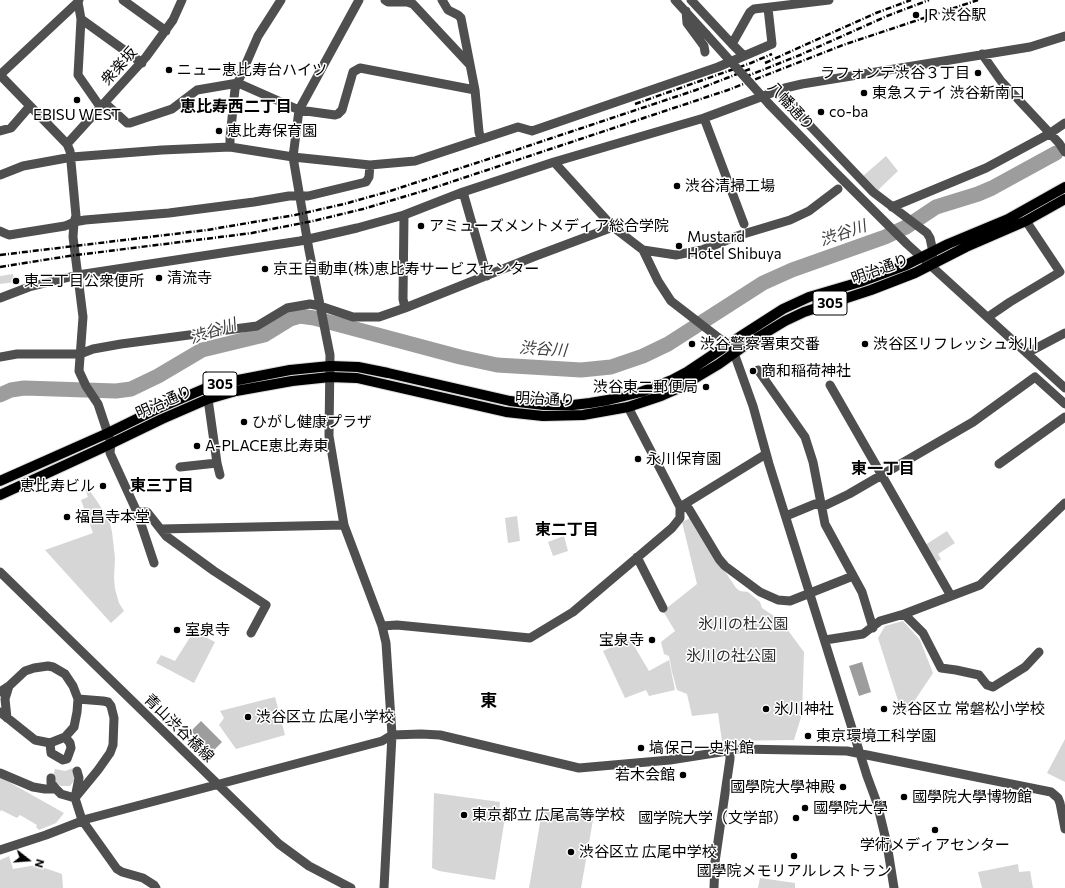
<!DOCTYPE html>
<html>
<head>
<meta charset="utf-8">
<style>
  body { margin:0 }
  #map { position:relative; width:1065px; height:888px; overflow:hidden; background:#fff; font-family:Commissioner,sans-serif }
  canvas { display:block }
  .north { position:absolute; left:8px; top:840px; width:40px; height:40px; -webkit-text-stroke:3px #fff; paint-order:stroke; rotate:107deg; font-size:11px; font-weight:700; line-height:16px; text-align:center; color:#000 }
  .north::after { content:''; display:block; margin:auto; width:14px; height:18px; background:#000; clip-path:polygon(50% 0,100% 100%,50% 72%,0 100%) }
</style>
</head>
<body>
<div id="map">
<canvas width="1065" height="888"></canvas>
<div class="north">N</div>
</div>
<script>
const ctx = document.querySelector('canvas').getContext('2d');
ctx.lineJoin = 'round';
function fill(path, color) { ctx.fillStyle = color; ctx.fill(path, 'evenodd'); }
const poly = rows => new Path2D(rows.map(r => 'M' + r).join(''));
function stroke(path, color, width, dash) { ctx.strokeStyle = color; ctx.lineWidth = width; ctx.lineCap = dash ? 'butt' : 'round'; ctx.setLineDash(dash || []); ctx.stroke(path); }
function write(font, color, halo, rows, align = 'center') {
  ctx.font = font + ' Commissioner,"Noto Sans JP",sans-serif'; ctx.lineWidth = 3; ctx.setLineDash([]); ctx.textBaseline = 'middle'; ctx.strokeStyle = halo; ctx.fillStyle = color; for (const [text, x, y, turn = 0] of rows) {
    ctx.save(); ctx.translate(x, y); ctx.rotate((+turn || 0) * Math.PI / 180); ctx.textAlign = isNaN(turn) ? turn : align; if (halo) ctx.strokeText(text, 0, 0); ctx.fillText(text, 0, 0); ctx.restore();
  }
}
const green = poly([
  [886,156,898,171,877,191,863,176],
  [13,274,15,282,0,284,0,276],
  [88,488,109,519,112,532,115,558,114,578,115,589,119,603,124,611,111,623,45,550,93,533,81,500,88,497,85,489],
  [517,516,520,541,508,543,505,518],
  [690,518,736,588,740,591,748,592,760,602,762,608,781,621,804,652,802,714,794,740,722,741,718,713,692,716,687,694,677,690,672,672,669,656,664,654,661,642,675,631,663,611,697,584,682,522],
  [947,531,955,543,938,554,941,559,936,563,925,545],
  [564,536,568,551,553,556,548,542],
  [903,621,920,640,933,673,907,712,902,713,878,638,885,626],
  [194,631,215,642,194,683,156,663,161,655,175,661],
  [630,639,649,671,669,660,675,690,649,696,646,690,625,698,603,651],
  [275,697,285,735,236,749,219,725,224,718,220,711],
  [1065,739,1065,782,1047,773],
  [73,768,75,773,76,778,70,786,61,786,54,781,53,776,55,769,65,771],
  [0,777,64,813,56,823,39,830,36,827,37,825,20,815,17,818,1,810,0,812],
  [434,793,500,802,499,810,506,811,495,880,439,871,432,868],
  [542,811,593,820,581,888,529,888],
  [9,856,13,869,36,865,62,874,63,888,0,888,0,860],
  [1018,864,1019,872,1030,871,1033,888,982,888,978,872],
  [760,878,795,883,795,888,758,888]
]);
const water = poly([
  [862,662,871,692,859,696,849,666],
  [201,721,222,742,212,752,191,731]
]);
const river = poly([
  [0,395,11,390,24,388,116,391,131,389,158,376,202,350,264,335,290,319,300,316,314,318,460,357,497,365,581,370,611,367,643,356,668,344,763,283,792,270,885,237,906,227,936,207,978,194,992,188,1056,153]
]);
const minor = poly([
  [79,0,78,2,81,19,78,75,101,108],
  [123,0,166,31],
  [359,0,299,110,293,157,309,250,330,355,329,436,344,525,382,626,386,643,392,735,384,888],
  [385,0,388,2,407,2,413,4,469,64],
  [442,0,448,10,458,15,461,18,475,90,479,132,481,139],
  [675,0,706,34],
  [691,0,732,44],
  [686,11,687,23,704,46,705,52],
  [81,19,142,63],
  [982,54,1001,81,1059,143,1065,152],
  [744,56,772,44,768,8],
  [0,75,67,144,70,151,76,216,74,222,73,237,83,317,79,371,86,386,98,404,111,443,110,453,137,512,147,512,166,536,214,571,266,605,251,633],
  [0,75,78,2],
  [777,91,873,192,927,233,930,238,933,252,932,258],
  [105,103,127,123,130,123,172,109,197,90,238,83,299,110,335,115,338,114,342,110,353,72,360,68,475,90],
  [769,104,834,171,907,244,1065,388],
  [704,118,744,224],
  [0,131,11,128,30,106],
  [67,144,146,57,173,20,182,0],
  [230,147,230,138,235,89,258,36,281,0],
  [554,162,613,227,643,250,658,281,671,301,728,345,734,353,753,406,769,464,867,776,877,803,887,844,894,888],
  [0,175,23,166,72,157,162,150,230,147,293,157,370,165,415,161,518,127,532,131,718,67,744,56,732,44,750,12,754,9,829,0],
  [463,192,487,276],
  [892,207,986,168,1049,134,1065,123],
  [404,215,403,299,405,308],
  [0,231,9,235,65,226,74,222,85,220,169,213,254,202,289,196,308,196,366,182,369,177,370,165],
  [643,250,676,255,702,250,740,235,790,220,809,211,838,189],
  [0,298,29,287,78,275,300,241,357,228,404,215,463,192,554,162,704,118,785,88,802,84,1030,47,1065,36],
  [988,317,1010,302,1060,272,1026,221],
  [1027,353,1065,333],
  [0,357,17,354,80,354,93,349,121,344,257,326,287,308,310,304,320,306,353,317,379,317,405,308,533,257,613,227],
  [758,370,805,437,813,462,825,524,862,592,873,628],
  [830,385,951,596],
  [217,463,220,475],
  [999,464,1065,417],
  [180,467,217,463,208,399],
  [683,506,689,509,719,559,725,566,760,592,778,600,790,601,853,576],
  [680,507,766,454],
  [137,512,154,563],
  [786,516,815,504,824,506,849,494,973,422,1035,377,1065,404],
  [161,529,344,525],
  [637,557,663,608],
  [0,572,279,844,309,866,351,888],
  [904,614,923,633,941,668,956,670,979,675,987,685,993,687,1025,667,1039,652],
  [382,626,397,625,530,638,573,612,672,528,680,518,680,507,628,407],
  [825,640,863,634,880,621,904,614,980,585,1065,503],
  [0,692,9,686,25,671,34,668,48,666,53,667,65,674,73,686,78,699,77,712,74,727,65,737,50,743,35,740,0,712],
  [78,699,103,701,108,702,111,706,114,718,113,745,110,753,98,770,75,798,82,820,117,869,122,872,143,878,154,885,156,888],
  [7,718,5,699,9,686],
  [50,743,51,753,63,760,67,759,71,748,70,743,65,737],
  [0,773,33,787,45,789,56,789],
  [51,778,51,783,56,789,61,794,75,798,79,778,77,771],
  [0,850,46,835,87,819,382,741,392,735,421,734,440,735,579,768,670,760,740,749,847,751,1051,792,1058,798,1060,803,1065,829],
  [714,888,715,862,730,759,730,750]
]);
const major = poly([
  [0,481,108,433,157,409,206,388,233,381,290,370,330,366,358,367,388,373,510,401,544,405,573,405,590,403,608,400,641,392,672,380,687,372,741,336,783,309,809,297,860,282,906,265,948,244,1008,219,1065,187],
  [0,495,102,448,162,419,208,399,236,391,292,381,330,377,357,378,506,412,543,416,583,415,628,407,661,396,677,389,719,364,747,344,785,321,804,312,871,290,915,273,966,247,1026,221,1065,199]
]);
const rail = poly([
  [765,63,876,13,911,0],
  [745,77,800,55,887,16,929,0],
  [635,104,751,63,772,54],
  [0,255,207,230,295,215,344,204,387,192,510,152,696,90,750,69],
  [0,267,69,256,252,233,313,221,363,209,433,188,728,90,843,45,978,0]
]);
const minorBridge = poly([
  [706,34,769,104]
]);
const markers = [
  [916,15,4,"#000"],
  [169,70,4,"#000"],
  [978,73,4,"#000"],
  [864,93,4,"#000"],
  [77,100,4,"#000"],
  [821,112,4,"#000"],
  [219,131,4,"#000"],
  [677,186,4,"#000"],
  [421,226,4,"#000"],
  [679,246,4,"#000"],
  [265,269,4,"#000"],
  [159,278,4,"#000"],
  [16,281,4,"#000"],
  [692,344,4,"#000"],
  [865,344,4,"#000"],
  [753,371,4,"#000"],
  [706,387,4,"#000"],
  [244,422,4,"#000"],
  [197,446,4,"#000"],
  [638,459,4,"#000"],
  [103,486,4,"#000"],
  [67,517,4,"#000"],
  [177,630,4,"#000"],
  [652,640,4,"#000"],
  [766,709,4,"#000"],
  [884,709,4,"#000"],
  [248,717,4,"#000"],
  [808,736,4,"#000"],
  [641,748,4,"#000"],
  [683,775,4,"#000"],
  [843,787,4,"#000"],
  [904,797,4,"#000"],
  [805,808,4,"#000"],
  [464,815,4,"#000"],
  [796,818,4,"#000"],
  [935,830,4,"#000"],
  [571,852,4,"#000"],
  [794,856,4,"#000"]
];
const shields = [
  [830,303,34],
  [220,384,34]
];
const shieldNames = [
  ["305",830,303],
  ["305",220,384]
];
const poiNames = [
  ["JR 渋谷駅",924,15],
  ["ニュー恵比寿台ハイツ",177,70],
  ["ラフォンテ渋谷３丁目",970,73,"right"],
  ["東急ステイ 渋谷新南口",872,93],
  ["co-ba",829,112],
  ["EBISU WEST",77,115,"center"],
  ["恵比寿保育園",227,131],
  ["渋谷清掃工場",685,186],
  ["アミューズメントメディア総合学院",429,226],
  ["Mustard",687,237],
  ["Hotel Shibuya",687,254],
  ["京王自動車(株)恵比寿サービスセンター",273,269],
  ["清流寺",167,278],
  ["東三丁目公衆便所",24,281],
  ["渋谷警察署東交番",700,344],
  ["渋谷区リフレッシュ氷川",873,344],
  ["商和稲荷神社",761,371],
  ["渋谷東二郵便局",698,387,"right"],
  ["ひがし健康プラザ",252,422],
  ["A-PLACE恵比寿東",205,446],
  ["永川保育園",646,459],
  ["恵比寿ビル",95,486,"right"],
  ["福昌寺本堂",75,517],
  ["室泉寺",185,630],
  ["宝泉寺",644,640,"right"],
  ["氷川神社",774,709],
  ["渋谷区立 常磐松小学校",892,709],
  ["渋谷区立 広尾小学校",256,717],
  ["東京環境工科学園",816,736],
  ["塙保己一史料館",649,748],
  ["若木会館",675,775,"right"],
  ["國學院大學神殿",835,787,"right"],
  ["國學院大學博物館",912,797],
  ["國學院大學",813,808],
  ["東京都立 広尾高等学校",472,815],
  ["國学院大学（文学部）",788,818,"right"],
  ["学術メディアセンター",935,845,"center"],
  ["渋谷区立 広尾中学校",579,852],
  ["國學院メモリアルレストラン",794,871,"center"]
];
const streetNames = [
  ["衆楽坂",119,66,-48],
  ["八幡通り",791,106,47],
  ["明治通り",880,269,-20],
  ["明治通り",545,399,3],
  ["明治通り",164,402,-24],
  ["青山渋谷橋線",179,728,44]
];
const parkNames = [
  ["氷川の杜公園",743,624],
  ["氷川の社公園",731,656]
];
const neighbourhoodNames = [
  ["恵比寿西二丁目",236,107],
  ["東一丁目",883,469],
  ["東三丁目",162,486],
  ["東二丁目",567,530]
];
const waterNames = [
  ["渋谷川",843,233,-19],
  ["渋谷川",213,331,-18],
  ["渋谷川",543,349,4]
];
const quarterNames = [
  ["東",489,700]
];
fill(green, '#d6d6d6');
fill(water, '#9d9d9d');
stroke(river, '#9d9d9d', 15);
stroke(major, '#dbdbdb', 12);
stroke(minor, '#4f4f4f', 9);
stroke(major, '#000', 10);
stroke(rail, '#000', 2.5, [6, 2, 1, 2]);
stroke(minorBridge, '#4f4f4f', 9);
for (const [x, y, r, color] of markers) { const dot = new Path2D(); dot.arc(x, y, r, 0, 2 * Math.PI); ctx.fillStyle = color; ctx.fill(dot); stroke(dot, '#fff', 1.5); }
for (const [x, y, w] of shields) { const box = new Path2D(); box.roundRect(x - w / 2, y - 12, w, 24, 3); ctx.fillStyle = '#fff'; ctx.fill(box); stroke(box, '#000', 1); }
write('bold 14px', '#000', null, shieldNames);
write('15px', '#000', '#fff', poiNames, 'left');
write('15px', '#000', '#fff', streetNames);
write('15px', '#2d2d2d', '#fff', parkNames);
write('bold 16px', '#000', '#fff', neighbourhoodNames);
write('italic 16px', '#3e3e3e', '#fff', waterNames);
write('bold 17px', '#000', '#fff', quarterNames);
</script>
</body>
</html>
